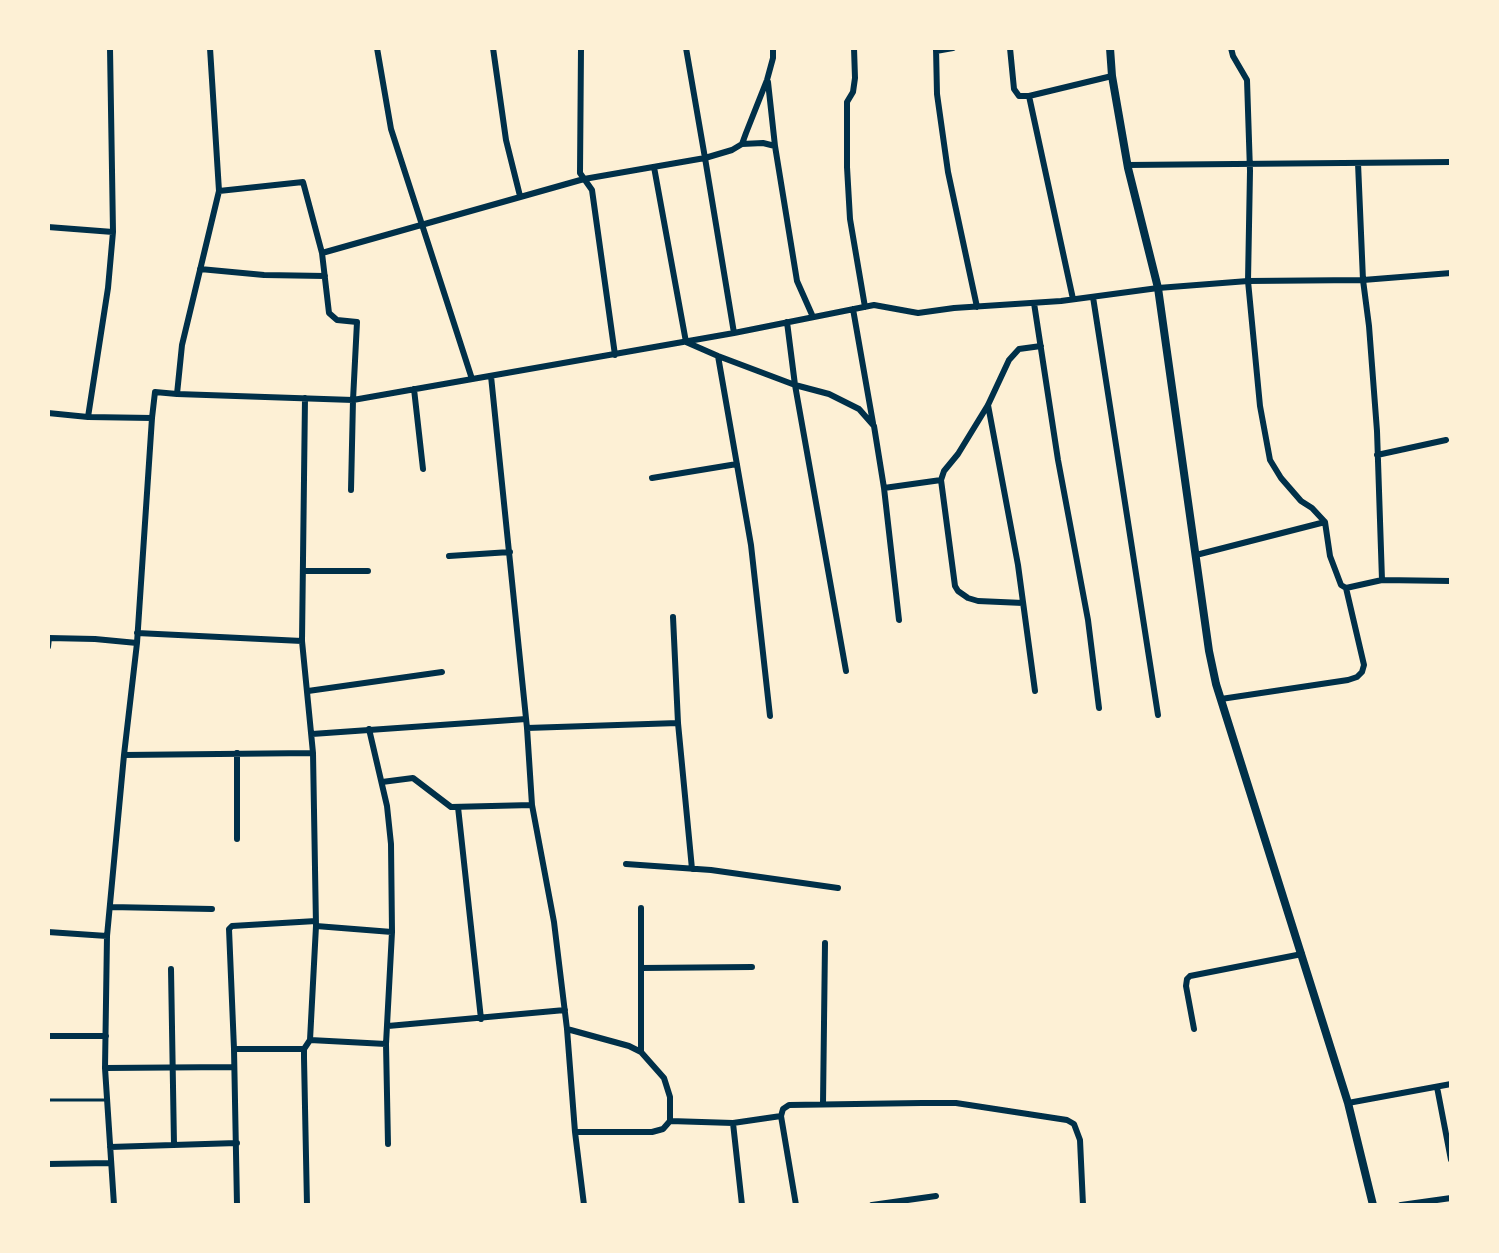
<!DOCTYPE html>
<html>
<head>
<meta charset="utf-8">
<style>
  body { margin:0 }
  #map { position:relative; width:1499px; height:1253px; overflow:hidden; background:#fdf0d5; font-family:"Golos Text",sans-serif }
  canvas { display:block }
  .frame { position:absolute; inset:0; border:50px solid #fdf0d5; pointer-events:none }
</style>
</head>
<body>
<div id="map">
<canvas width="1499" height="1253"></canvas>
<div class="frame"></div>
</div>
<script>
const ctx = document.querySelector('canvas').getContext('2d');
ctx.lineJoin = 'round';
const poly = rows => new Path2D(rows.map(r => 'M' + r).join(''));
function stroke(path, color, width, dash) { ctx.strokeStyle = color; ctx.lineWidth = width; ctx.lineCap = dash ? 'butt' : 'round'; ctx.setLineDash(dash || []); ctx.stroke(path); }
const service = poly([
  [48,1100,107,1100]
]);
const minor = poly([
  [377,48,391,129,472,379],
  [493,48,506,140,520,196],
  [581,48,580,173,592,190,615,355],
  [686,48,705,158,734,333,353,400,357,322,337,320,329,313,322,253,584,179,705,158,732,150,742,144,746,133,767,80,773,58,773,48],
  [854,48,855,78,853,92,847,102,847,167,850,219,865,307],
  [936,48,937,94,948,172,977,307],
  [1010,48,1014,89,1019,96,1029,96,1112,76],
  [1231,48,1233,56,1247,80,1250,171,1248,281,1260,406,1270,460,1281,478,1301,501,1312,508,1325,522,1330,556,1341,585,1346,588,1382,580,1451,581],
  [936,51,953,48],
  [768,82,775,146],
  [1029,96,1073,299],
  [742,144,763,143,775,146,797,281,813,317],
  [1358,163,1363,280,1369,326,1377,431,1382,580],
  [1127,165,1451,162],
  [654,167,686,342,718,356,795,385,846,671],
  [219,191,303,182,322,253],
  [48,227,113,232],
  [200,269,264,275,325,276],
  [1093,297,1158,715],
  [1034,303,1058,460,1088,620,1099,708],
  [853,309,873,423],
  [787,322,795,385,829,394,859,409,874,426,884,488,941,480],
  [734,333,874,305,918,313,954,308,1061,301,1158,288,1248,281,1363,280,1451,273],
  [718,356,751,545,770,716],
  [491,376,527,728,678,723,673,617],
  [414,389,423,469],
  [177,394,353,400,351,490],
  [305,398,302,641,313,753,316,926,310,1040,304,1049,304,1058,307,1205],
  [988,405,1018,565,1035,691],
  [48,413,88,417,152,418,155,392,177,394,182,345,219,191,210,48],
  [88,417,108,288,113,232,110,48],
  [1377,455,1446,440],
  [652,478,737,464],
  [884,488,899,620],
  [1196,555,1325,522],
  [449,556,510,552],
  [304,571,368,571],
  [1023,603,978,601,968,598,958,591,955,586,941,480,944,471,958,454,988,405,1009,360,1019,349,1041,346],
  [137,633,302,641],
  [48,647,49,638,95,639,137,643],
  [308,691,442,672],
  [1221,699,1348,680,1357,677,1362,672,1364,665,1346,588],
  [678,723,692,869],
  [527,728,532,805,554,922,567,1029,575,1132,652,1132,663,1129,670,1121],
  [312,734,526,719],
  [124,755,313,753],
  [382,782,413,778,451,807,532,805],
  [458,807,481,1019],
  [237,839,237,753],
  [626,864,711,870,838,888],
  [110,907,212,909],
  [641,908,641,1052],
  [316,926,392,932,391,844,387,806,369,729],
  [48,932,107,936],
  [641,968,752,967],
  [171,969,174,1145],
  [388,1026,565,1010],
  [567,1029,629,1046,641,1052,664,1078,670,1097,670,1121,733,1123,781,1116,783,1109,789,1105,922,1103,956,1103,1067,1120,1074,1124,1080,1140,1083,1205],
  [1194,1029,1186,986,1187,979,1190,976,1302,954],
  [48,1036,106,1036],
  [310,1040,386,1044],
  [234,1049,304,1049],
  [105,1068,233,1067],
  [1437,1087,1451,1160],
  [1348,1103,1451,1084],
  [823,1104,825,943],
  [781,1116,796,1205],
  [733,1123,742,1205],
  [575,1132,584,1205],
  [388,1144,386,1044,392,932],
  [110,1147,237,1143],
  [48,1164,111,1163],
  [114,1205,105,1068,107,936,124,755,137,643,152,418],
  [237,1205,234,1049,229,929,232,926,316,921],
  [872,1205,936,1196],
  [1401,1205,1451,1198]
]);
const tertiary = poly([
  [1110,48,1112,76,1128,168,1158,288,1209,651,1216,684,1348,1103,1373,1205]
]);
stroke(service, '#003049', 3);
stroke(minor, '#003049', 6);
stroke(tertiary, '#003049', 8);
</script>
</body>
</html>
